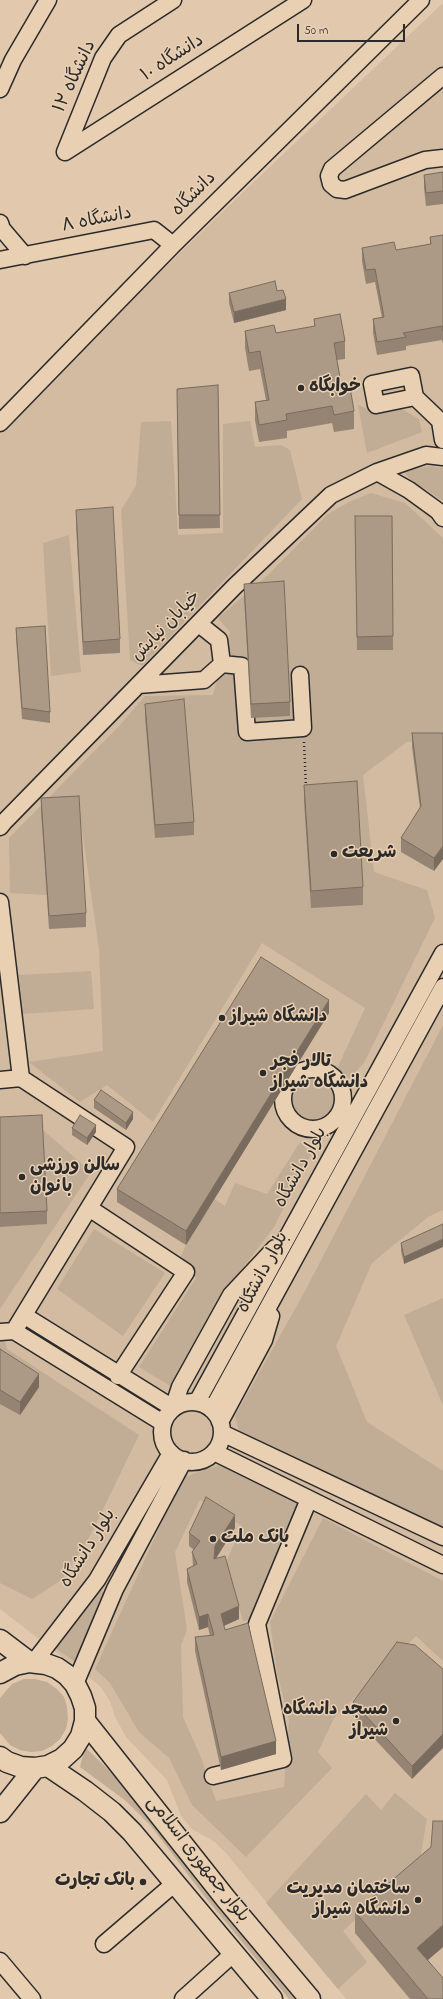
<!DOCTYPE html>
<html>
<head>
<meta charset="utf-8">
<style>
  body { margin:0 }
  #map { position:relative; width:443px; height:1999px; overflow:hidden; background:#e2c9ad; font-family:"Indie Flower",sans-serif }
  canvas { display:block }
  .scale { position:absolute; left:297px; top:24px; width:108px; height:18px; box-sizing:border-box; border:2px solid #2b2b2b; border-top:0; padding-left:5px; font-size:12px; line-height:14px; white-space:nowrap; color:#2b2b2b; -webkit-text-stroke:3px #ead0b2; paint-order:stroke }
</style>
</head>
<body>
<div id="map">
<canvas width="443" height="1999"></canvas>
<div class="scale">50 m</div>
</div>
<script>
const ctx = document.querySelector('canvas').getContext('2d');
ctx.lineJoin = 'round';
function fill(path, color) { ctx.fillStyle = color; ctx.fill(path, 'evenodd'); }
const poly = rows => new Path2D(rows.map(r => 'M' + r).join(''));
function stroke(path, color, width, dash) { ctx.strokeStyle = color; ctx.lineWidth = width; ctx.lineCap = dash ? 'butt' : 'round'; ctx.setLineDash(dash || []); ctx.stroke(path); }
function write(font, color, halo, rows, align = 'center') {
  ctx.font = font + ' "Indie Flower","Playpen Sans Arabic",sans-serif'; ctx.lineWidth = 3; ctx.setLineDash([]); ctx.textBaseline = 'middle'; ctx.strokeStyle = halo; ctx.fillStyle = color; for (const [text, x, y, turn = 0] of rows) {
    ctx.save(); ctx.translate(x, y); ctx.rotate((+turn || 0) * Math.PI / 180); ctx.textAlign = isNaN(turn) ? turn : align; if (halo) ctx.strokeText(text, 0, 0); ctx.fillText(text, 0, 0); ctx.restore();
  }
}
const built = poly([
  [443,3,443,1999,346,1999,226,1853,215,1842,192,1829,181,1816,167,1780,126,1737,115,1717,110,1701,100,1686,0,1609,0,428,219,215]
]);
const green = poly([
  [358,405,377,413,400,408,419,419,422,432,367,453],
  [171,421,178,535,223,533,223,424,250,421,255,447,281,445,290,450,302,499,142,666,130,660,121,510,136,486,141,422],
  [428,466,443,468,443,501,427,490,414,484,404,472],
  [371,493,405,503,443,538,443,742,407,742,363,775,374,872,427,890,435,918,364,1063,349,1078,337,1069,365,1008,262,943,153,1122,107,1085,80,1102,29,1062,103,1051,99,949,79,809,47,895,10,893,9,838,121,724,145,696,213,695,230,632,218,618,268,575,328,514,351,501],
  [69,535,81,672,51,676,43,543],
  [91,971,94,1009,22,1014,19,975],
  [443,1025,443,1210,428,1217,372,1263,336,1346,367,1422,443,1471,443,1528,239,1431,235,1416,304,1293],
  '292 1100a21 21 0 1 1 42 0a21 21 0 1 1-42 0Z',
  [42,1129,91,1172,0,1309,0,1227,47,1224],
  [300,1142,311,1154,274,1227,226,1290,172,1387,139,1367,196,1278,181,1256,186,1245,214,1199,225,1206,235,1183,267,1194],
  [94,1229,165,1273,123,1336,57,1289],
  [443,1298,443,1405,404,1315],
  [0,1326,7,1349,139,1435,91,1534,63,1579,32,1599,0,1583],
  [219,1465,299,1501,252,1619,243,1621,226,1562,242,1526,200,1500,175,1552,187,1630,181,1645,183,1717,200,1755,216,1801,284,1787,289,1720,277,1672,270,1622,323,1518,443,1581,443,1661,416,1636,334,1718,318,1752,332,1768,246,1857,192,1805,169,1758,139,1732,110,1683,95,1669,182,1478],
  [98,1588,104,1593,75,1662,54,1647],
  [24,1679,35,1679,47,1682,57,1689,64,1697,67,1707,68,1719,66,1729,60,1739,52,1746,42,1751,31,1752,20,1750,10,1745,0,1733,0,1698,12,1684],
  [85,1747,122,1783,301,1999,289,1999,205,1897,151,1826,126,1801,80,1767],
  [395,1793,427,1819,420,1859,343,1931,367,1962,338,1989,266,1903,366,1794,381,1810]
]);
const path = poly([
  [304,742,306,787]
]);
const minor = poly([
  [443,76,332,169,329,176,331,184,337,189,345,190,425,160,443,158],
  [0,89,13,60,48,0],
  [65,152,303,0],
  [65,152,103,58,119,35,173,0],
  [0,223,2,229,25,256],
  [0,260,154,230,173,245],
  [415,397,376,405,372,384,411,376,415,397,440,421,443,440],
  [0,423,173,245,421,0],
  [377,472,409,490,438,511,443,518],
  [222,664,242,666,247,732,303,728,300,675],
  [138,685,204,680,222,664,219,640,199,624],
  [0,827,4,822,235,586,331,495,377,472,426,455,443,457],
  [0,902,21,1078],
  '283 1099a30 30 0 1 1 60 0a30 30 0 1 1-60 0Z',
  [0,1080,21,1078,126,1147,14,1331],
  [89,1208,186,1272,118,1376],
  [25,1316,173,1408,180,1387,231,1295,275,1248],
  [14,1331,163,1423],
  [0,1332,14,1331],
  [197,1402,443,953],
  '162 1432a30 30 0 1 1 60 0a30 30 0 1 1-60 0Z',
  [212,1410,443,987],
  [220,1422,264,1340,271,1316],
  [222,1433,443,1537],
  [214,1452,443,1565],
  [34,1662,97,1580,171,1453],
  [75,1684,115,1589,184,1460],
  [213,1776,283,1759,257,1624,309,1499],
  [104,1944,175,1883],
  [0,1961,32,1999],
  [183,1999,234,1953]
]);
const major = poly([
  [0,1640,29,1662],
  [0,1673,15,1665,29,1662,46,1664,57,1668,67,1675,75,1684,81,1696,85,1708,85,1721,81,1736,73,1749,62,1759,48,1766,35,1768,21,1767,7,1762,0,1757],
  [85,1721,226,1899,310,1999],
  [48,1766,85,1791,112,1812,132,1832,272,1999],
  [0,1812,35,1768]
]);
const wall = poly([
  [443,172,443,204,426,206,424,188,424,175],
  [443,235,443,344,442,340,406,346,406,350,377,355,373,333,373,319,382,318,375,282,366,284,362,261,362,248,396,250,430,244,430,237],
  [277,291,286,310,234,323,229,303,229,293],
  [314,319,345,341,345,359,337,360,342,389,354,411,354,429,334,432,332,423,287,431,287,438,259,442,255,420,255,402,266,400,260,369,249,371,245,348,245,331,276,333,314,327],
  [218,385,220,528,179,529,177,403],
  [76,510,120,639,120,653,83,655,76,524],
  [355,516,392,516,393,650,357,650],
  [244,584,290,702,290,716,251,718,244,597],
  [16,628,50,712,50,723,22,719,16,638],
  [145,704,194,822,194,835,155,838,145,717],
  [412,733,443,733,434,871,401,852,401,838,420,808,412,747],
  [304,785,363,887,363,905,311,908,304,802],
  [41,798,86,913,86,927,49,929,41,811],
  [329,1013,186,1245,117,1202,117,1189],
  [94,1100,133,1119,126,1130,94,1108],
  [0,1117,47,1211,47,1224,0,1227],
  [72,1128,96,1132,87,1145,72,1135],
  [443,1224,404,1264,401,1251,401,1243],
  [0,1349,39,1387,20,1415,0,1404],
  [235,1528,216,1558,239,1619,224,1626,225,1630,276,1754,221,1770,195,1651,195,1637,210,1636,208,1627,199,1630,187,1582,187,1569,193,1566,192,1552,194,1550,189,1546,189,1533],
  [415,1645,412,1779,353,1716,353,1702],
  [355,1912,443,1947,428,1960,443,1999,410,1999,355,1933]
]);
const shadedWall = poly([
  [286,299,286,310,234,323,234,312],
  [443,846,443,859,434,871,434,858],
  [329,1000,329,1013,186,1245,186,1231],
  [133,1112,133,1119,126,1130,126,1123],
  [96,1125,96,1132,87,1145,87,1138],
  [443,1239,443,1247,404,1264,404,1257],
  [39,1374,39,1387,20,1415,20,1402],
  [235,1515,235,1528,215,1560,214,1559,215,1546],
  [239,1606,239,1619,221,1627,221,1614],
  [208,1614,208,1627,199,1630,199,1617],
  [443,1734,443,1748,412,1779,412,1766],
  [276,1741,276,1754,221,1770,221,1757],
  [443,1925,443,1947,417,1969,417,1948]
]);
const building = poly([
  [443,172,443,191,426,193,424,175,443,172],
  [443,235,443,331,442,326,403,333,406,337,377,342,373,319,384,317,375,269,366,270,362,248,394,242,396,250,431,244,430,237,443,235],
  [275,281,277,291,283,290,286,299,234,312,229,293,275,281],
  [340,314,345,341,334,343,342,389,350,387,354,411,334,415,332,406,286,414,287,420,259,425,255,402,269,400,260,351,249,353,245,331,274,325,276,333,315,326,314,319,340,314],
  [218,385,220,515,179,515,177,389,218,385],
  [113,507,120,639,83,642,76,510,113,507],
  [355,516,392,516,393,636,357,637,355,516],
  [284,581,290,702,251,704,244,584,284,581],
  [45,626,50,712,22,708,16,628,45,626],
  [184,699,194,822,155,825,145,704,184,699],
  [412,733,443,733,443,846,434,858,401,838,421,806,412,733],
  [357,781,363,887,311,891,304,785,357,781],
  [79,796,86,913,49,916,41,798,79,796],
  [261,957,329,1000,186,1231,117,1189,261,957],
  [101,1090,133,1112,126,1123,94,1100,101,1090],
  [42,1115,47,1211,0,1213,0,1117,42,1115],
  [80,1115,96,1125,87,1138,72,1128,80,1115],
  [443,1224,443,1239,404,1257,401,1243,443,1224],
  [0,1349,39,1374,20,1402,0,1390,0,1349],
  [206,1497,235,1515,215,1546,214,1559,225,1556,239,1606,221,1614,225,1630,248,1623,276,1741,221,1757,195,1637,214,1635,208,1614,199,1617,187,1569,197,1564,192,1552,200,1541,189,1533,206,1497],
  [397,1642,415,1645,443,1669,443,1734,412,1766,353,1702,397,1642],
  [433,1821,443,1821,443,1925,417,1948,443,1978,443,1999,428,1999,355,1912,431,1847,433,1821]
]);
const markers = [
  [301,388,4,"#2b2b2b"],
  [334,854,4,"#2b2b2b"],
  [222,1018,4,"#2b2b2b"],
  [263,1073,4,"#2b2b2b"],
  [22,1177,4,"#2b2b2b"],
  [213,1539,4,"#2b2b2b"],
  [396,1721,4,"#2b2b2b"],
  [143,1882,4,"#2b2b2b"],
  [418,1900,4,"#2b2b2b"]
];
const streetNames = [
  ["۱۰ دانشگاه",173,59,-33],
  ["۱۲ دانشگاه",76,77,-65],
  ["دانشگاه",195,195,-45],
  ["۸ دانشگاه",97,221,-11],
  ["خیابان نیایش",167,627,-46],
  ["بلوار دانشگاه",302,1168,-61],
  ["بلوار دانشکاه",264,1273,-62],
  ["بلوار دانشگاه",89,1549,-58],
  ["بلوار جمهوری اسلامی",197,1860,52]
];
const poiNames = [
  ["خوابگاه",309,388],
  ["شریعت",342,854],
  ["دانشگاه شیراز",230,1018],
  ["تالار فجر",271,1063],
  ["دانشگاه شیراز",271,1084],
  ["سالن ورزشی",30,1167],
  ["بانوان",30,1188],
  ["بانک ملت",221,1539],
  ["مسجد دانشگاه",388,1711,"right"],
  ["شیراز",388,1732,"right"],
  ["بانک تجارت",135,1882,"right"],
  ["ساختمان مدیریت",410,1890,"right"],
  ["دانشگاه شیراز",410,1911,"right"]
];
fill(built, '#d2bba1');
fill(green, '#c1ac95');
stroke(minor, '#2b2b2b', 19);
stroke(major, '#2b2b2b', 23);
stroke(path, '#2b2b2b', 2.5, [1, 3]);
stroke(minor, '#ead0b2', 16);
stroke(major, '#ead0b2', 20);
fill(wall, '#958473');
fill(shadedWall, '#796c5e');
fill(building, '#ad9a86');
stroke(building, '#796c5e', 1);
for (const [x, y, r, color] of markers) { const dot = new Path2D(); dot.arc(x, y, r, 0, 2 * Math.PI); ctx.fillStyle = color; ctx.fill(dot); stroke(dot, '#ead0b2', 1.5); }
write('18px', '#2b2b2b', '#ead0b2', streetNames);
write('bold 18px', '#2b2b2b', '#ead0b2', poiNames, 'left');
</script>
</body>
</html>
